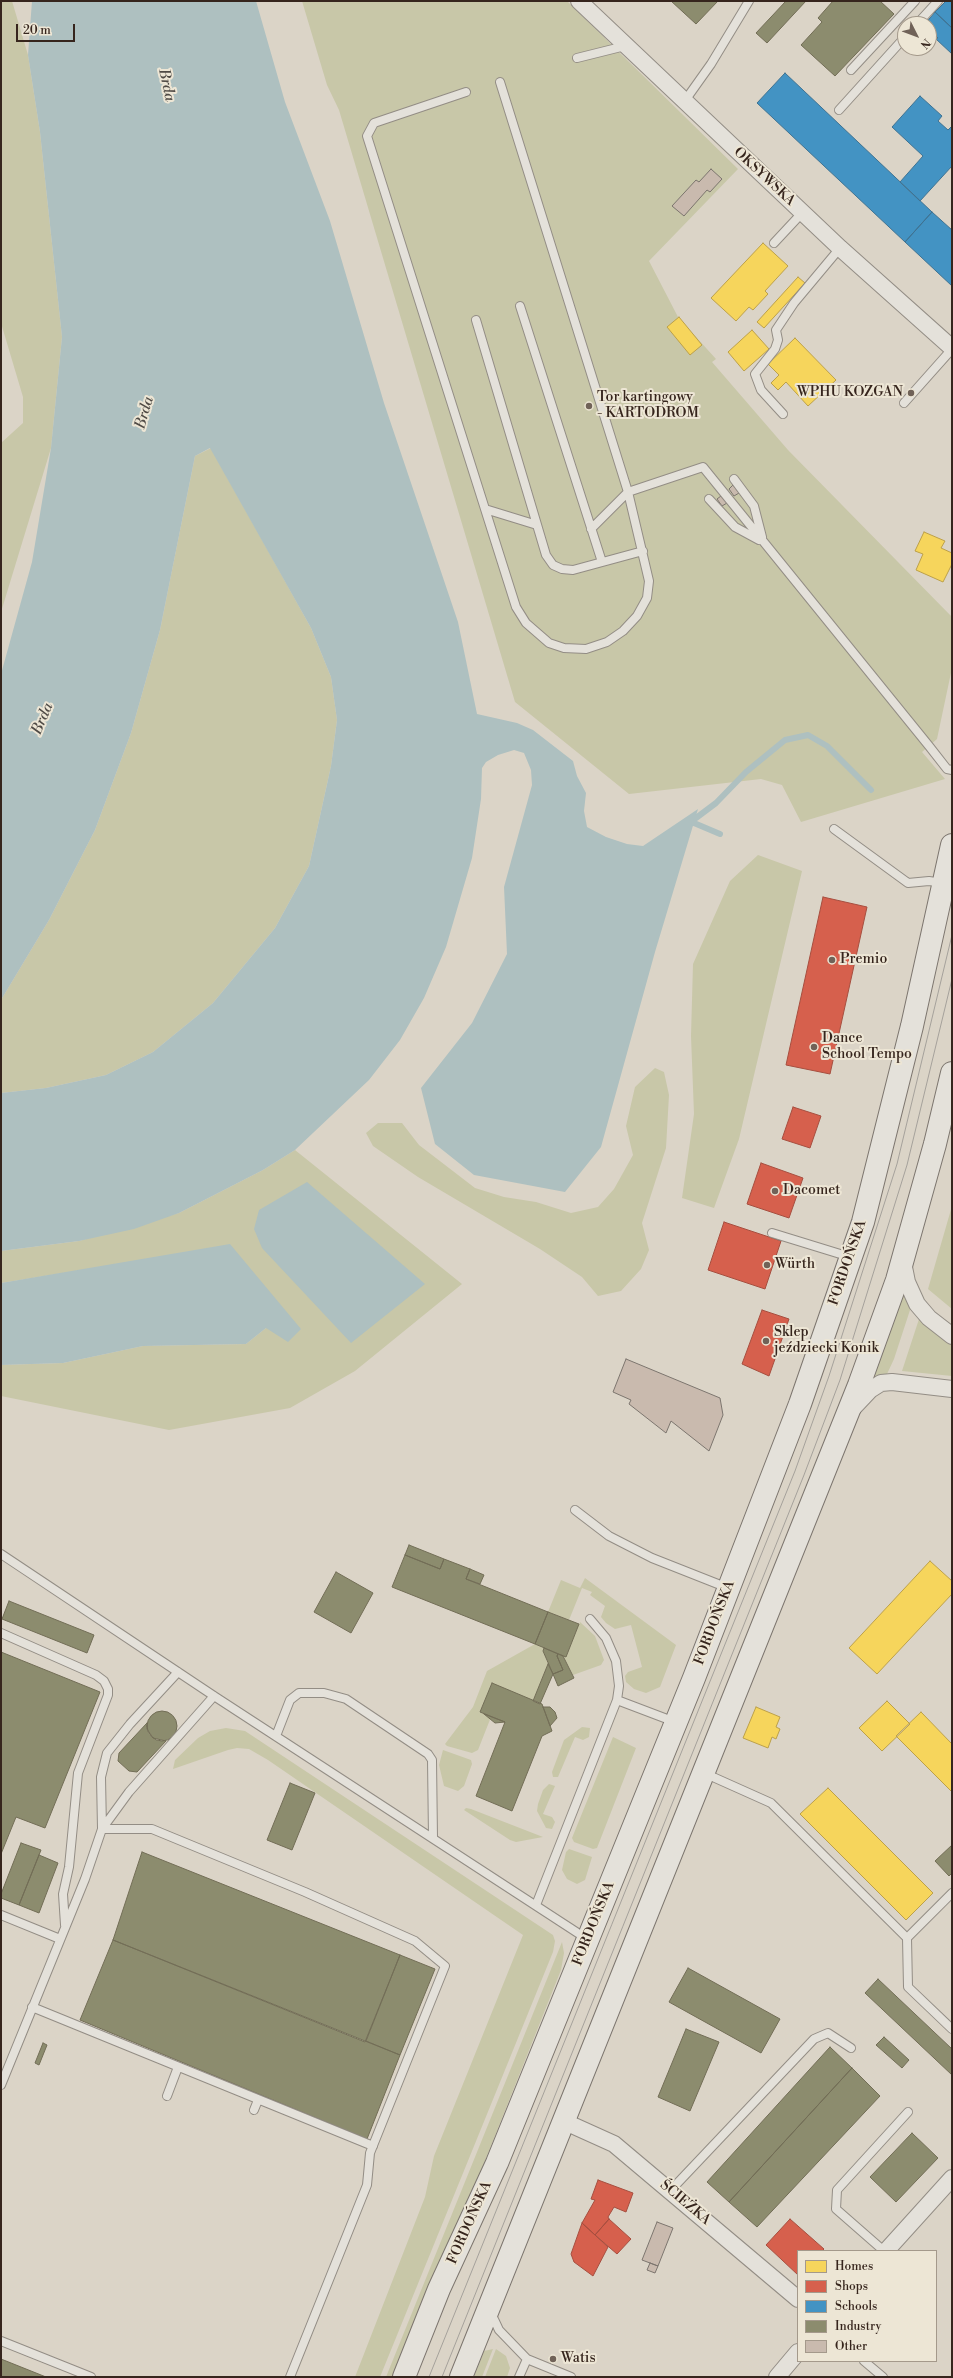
<!DOCTYPE html>
<html>
<head>
<meta charset="utf-8">
<style>
  body { margin:0 }
  #map { position:relative; width:953px; height:2378px; overflow:hidden; background:#dbd4c7; font-family:"Libre Bodoni",serif }
  canvas { display:block }
  .frame { position:absolute; inset:0; border:2px solid #36251d; pointer-events:none }
  .legend { position:absolute; left:797px; top:2250px; width:140px; height:112px; box-sizing:border-box; background:#ede6d5; border:1px solid #a4998b; margin:0; padding:5px 7px; list-style:none; font-size:12px; color:#36251d }
  .legend li { display:flex; align-items:center; gap:8px; height:20px }
  .legend b { width:20px; border:1px solid #a4998b }
  .north { position:absolute; left:897px; top:16px; width:40px; height:40px; box-sizing:border-box; background:#ede6d5; border:1px solid #a4998b; border-radius:50%; rotate:132deg; font-size:11px; font-weight:700; line-height:16px; text-align:center; color:#36251d }
  .north::after { content:''; display:block; margin:auto; width:14px; height:18px; background:#706258; clip-path:polygon(50% 0,100% 100%,50% 72%,0 100%) }
  .scale { position:absolute; left:16px; top:24px; width:59px; height:18px; box-sizing:border-box; border:2px solid #36251d; border-top:0; padding-left:5px; font-size:12px; line-height:14px; white-space:nowrap; color:#36251d; -webkit-text-stroke:3px #ede6d5; paint-order:stroke }
</style>
</head>
<body>
<div id="map">
<canvas width="953" height="2378"></canvas>
<div class="frame"></div>
<ul class="legend">
<li><b style="height:11px;background:#f6d55c"></b>Homes</li>
<li><b style="height:11px;background:#d6604d"></b>Shops</li>
<li><b style="height:11px;background:#4393c3"></b>Schools</li>
<li><b style="height:11px;background:#8c8c6e"></b>Industry</li>
<li><b style="height:11px;background:#c9baae"></b>Other</li>
</ul>
<div class="north">N</div>
<div class="scale">20 m</div>
</div>
<script>
const ctx = document.querySelector('canvas').getContext('2d');
ctx.lineJoin = 'round';
function fill(path, color) { ctx.fillStyle = color; ctx.fill(path, 'evenodd'); }
const poly = rows => new Path2D(rows.map(r => 'M' + r).join(''));
function stroke(path, color, width, dash) { ctx.strokeStyle = color; ctx.lineWidth = width; ctx.lineCap = dash ? 'butt' : 'round'; ctx.setLineDash(dash || []); ctx.stroke(path); }
function write(font, color, halo, rows, align = 'center') {
  ctx.font = font + ' "Libre Bodoni",serif'; ctx.lineWidth = 4; ctx.setLineDash([]); ctx.textBaseline = 'middle'; ctx.strokeStyle = halo; ctx.fillStyle = color; for (const [text, x, y, turn = 0] of rows) {
    ctx.save(); ctx.translate(x, y); ctx.rotate((+turn || 0) * Math.PI / 180); ctx.textAlign = isNaN(turn) ? turn : align; if (halo) ctx.strokeText(text, 0, 0); ctx.fillText(text, 0, 0); ctx.restore();
  }
}
const green = poly([
  [1,1,12,1,28,55,40,132,62,337,51,448,1,612,1,443,23,423,23,397,1,323],
  [302,1,567,1,738,169,649,261,678,317,716,359,712,362,788,450,952,617,952,668,937,739,922,752,945,779,801,822,782,785,761,779,629,794,515,702,339,110,327,85],
  [211,448,311,628,331,677,337,720,331,766,309,866,275,928,213,1003,153,1052,106,1075,46,1088,1,1093,1,1000,49,920,95,830,131,733,160,630,195,456],
  [758,855,802,871,739,1139,714,1208,682,1198,694,1114,691,1036,693,964,730,881],
  [655,1068,664,1072,669,1095,666,1148,642,1223,649,1250,641,1269,621,1291,598,1296,582,1277,540,1249,418,1177,373,1146,366,1133,378,1123,402,1123,419,1145,475,1188,504,1197,536,1202,571,1213,598,1207,614,1189,633,1155,626,1126,635,1087],
  [295,1150,462,1284,355,1371,290,1408,169,1430,1,1396,1,1365,63,1363,143,1346,246,1344,266,1328,301,1329,107,1266,1,1283,1,1251,79,1241,179,1213,263,1170],
  [952,1206,952,1309,928,1289],
  [903,1296,911,1307,894,1359,887,1374,877,1379,874,1377],
  [919,1319,952,1345,952,1376,902,1371],
  [585,1578,676,1645,660,1687,646,1693,634,1689,626,1682,625,1676,628,1672,642,1667,631,1625,615,1629,606,1623,601,1617,605,1606,590,1595,592,1592,582,1588,569,1620,548,1612,561,1580,580,1588],
  [580,1622,595,1636,604,1660,601,1665,573,1675,563,1656,566,1656],
  [535,1644,544,1648,543,1651,548,1664,533,1701,492,1684,480,1712,491,1717,478,1750,472,1753,447,1746,445,1744,473,1707,487,1671],
  [582,1727,590,1728,589,1737,583,1740,575,1737,558,1777,553,1777,552,1772,564,1740],
  [226,1728,245,1731,553,1935,555,1941,553,1952,380,2377,355,2377,425,2197,434,2156,523,1935,268,1760,249,1749,237,1748,228,1750,173,1769,175,1760,198,1738,210,1731],
  [613,1737,636,1748,597,1848,593,1849,574,1842,572,1838],
  [443,1750,471,1760,472,1764,464,1786,458,1791,444,1786,439,1765],
  [549,1784,555,1786,543,1814,552,1817,555,1822,552,1829,546,1828,537,1811,538,1804,543,1790],
  [466,1808,471,1809,543,1837,516,1842,510,1840,464,1810],
  [569,1849,592,1857,585,1880,577,1884,567,1879,562,1870,566,1852],
  [562,1942,564,1953,561,1970,399,2377,386,2377],
  [493,2349,482,2377,474,2377,484,2351],
  [496,2349,506,2356,510,2368,507,2377,485,2377]
]);
const water = poly([
  [32,1,256,1,285,102,330,221,384,403,458,622,477,714,517,723,533,730,573,761,577,776,586,793,584,811,587,827,606,837,627,844,643,846,698,809,655,952,601,1147,565,1192,474,1175,435,1144,421,1088,472,1023,507,954,504,887,532,785,531,770,524,753,514,750,498,755,486,762,482,768,481,799,472,858,446,947,424,998,400,1040,369,1080,295,1150,263,1170,179,1213,134,1229,79,1241,1,1251,1,1093,46,1088,106,1075,153,1052,213,1003,275,928,309,866,331,766,337,720,331,677,311,628,210,448,195,456,160,630,131,733,95,830,49,920,1,1000,1,674,32,562,51,448,62,337,40,132,28,55],
  [307,1182,425,1284,351,1343,262,1248,254,1229,259,1210],
  [230,1244,301,1329,288,1342,266,1328,246,1344,143,1346,63,1363,1,1365,1,1283]
]);
const homes = poly([
  [763,243,788,266,765,291,768,294,753,310,749,307,736,321,711,298,763,243],
  [798,277,805,283,764,328,757,322,798,277],
  [679,317,702,345,690,355,667,327,679,317],
  [752,330,769,349,744,371,728,352,752,330],
  [795,338,836,380,808,406,786,382,778,390,771,383,779,375,768,364,795,338],
  [924,532,945,541,941,548,952,553,952,564,943,582,916,570,923,554,915,551,924,532],
  [930,1561,952,1581,952,1594,877,1674,849,1648,930,1561],
  [887,1701,910,1724,882,1751,859,1728,887,1701],
  [756,1707,780,1717,776,1727,780,1729,776,1739,772,1737,768,1748,743,1738,756,1707],
  [921,1712,952,1744,952,1792,896,1736,921,1712],
  [828,1788,933,1893,906,1920,800,1814,828,1788]
]);
const shops = poly([
  [823,897,867,907,830,1074,786,1065,823,897],
  [793,1107,821,1116,810,1148,782,1139,793,1107],
  [761,1163,803,1178,789,1218,747,1204,761,1163],
  [724,1222,781,1241,765,1289,708,1270,724,1222],
  [762,1310,789,1319,769,1376,742,1364,762,1310],
  [598,2180,633,2193,626,2212,614,2207,608,2217,609,2219,595,2235,582,2223,595,2200,591,2199,598,2180],
  [609,2219,631,2239,617,2254,595,2235,609,2219],
  [790,2219,824,2249,822,2251,798,2251,798,2275,766,2245,790,2219],
  [582,2223,608,2247,593,2276,574,2262,571,2254,582,2223]
]);
const schools = poly([
  [946,1,952,1,952,28,935,12,946,1],
  [935,12,952,28,952,54,936,39,938,38,929,29,929,24,925,24,935,12],
  [785,73,932,212,905,242,757,103,785,73],
  [920,96,942,116,938,121,948,130,952,126,952,166,920,201,900,182,923,156,892,127,920,96],
  [932,212,952,230,952,286,905,242,932,212]
]);
const industry = poly([
  [671,1,718,1,696,24,671,1],
  [786,1,806,1,767,43,756,33,786,1],
  [833,1,880,1,894,14,835,76,801,45,822,22,818,18,833,1],
  [409,1545,444,1559,440,1569,405,1555,409,1545],
  [405,1555,440,1569,444,1559,470,1569,466,1579,548,1612,535,1644,392,1587,405,1555],
  [470,1569,484,1575,480,1584,466,1579,470,1569],
  [336,1572,373,1593,351,1633,314,1612,336,1572],
  [9,1601,94,1635,87,1653,2,1619,9,1601],
  [548,1612,579,1624,566,1657,535,1644,548,1612],
  [544,1648,558,1654,557,1656,563,1670,553,1674,543,1651,544,1648],
  [1,1652,100,1692,45,1828,16,1817,1,1854,1,1652],
  [558,1654,563,1656,574,1678,558,1686,553,1674,563,1670,557,1656,558,1654],
  [548,1664,553,1674,540,1704,533,1701,548,1664],
  [492,1683,542,1704,552,1731,542,1736,512,1811,476,1796,505,1722,480,1712,492,1683],
  [543,1707,550,1707,555,1712,557,1718,550,1726,543,1707],
  '147 1726a15 15 0 1 1 30 0a15 15 0 1 1-30 0Z',
  [484,1714,505,1722,495,1723,484,1714],
  [147,1723,147,1729,153,1738,166,1741,137,1772,129,1771,118,1761,119,1753,147,1723],
  [290,1783,315,1793,292,1850,267,1840,290,1783],
  [21,1843,41,1850,19,1905,1,1898,1,1894,21,1843],
  [952,1845,952,1873,949,1876,935,1861,952,1845],
  [142,1852,400,1955,365,2042,113,1940,142,1852],
  [39,1855,58,1863,39,1913,19,1905,39,1855],
  [113,1940,400,2055,367,2139,80,2020,113,1940],
  [400,1955,435,1969,400,2055,366,2041,400,1955],
  [688,1968,780,2019,761,2053,669,2002,688,1968],
  [878,1979,952,2049,952,2075,865,1993,878,1979],
  [686,2029,719,2042,690,2111,658,2097,686,2029],
  [884,2037,909,2060,902,2068,876,2045,884,2037],
  [43,2043,47,2045,39,2065,35,2063,43,2043],
  [830,2047,852,2068,729,2202,707,2182,830,2047],
  [852,2068,880,2096,757,2227,729,2202,852,2068],
  [912,2133,938,2158,896,2202,870,2177,912,2133],
  [1,2359,46,2377,1,2377,1,2359]
]);
const stream = poly([
  [696,818,716,803,746,772,785,740,808,735,827,746,871,790],
  [694,823,720,834]
]);
const building = poly([
  [711,169,722,179,710,192,707,190,684,216,672,206,696,180,699,182,711,169],
  [733,485,739,493,734,496,729,489,733,485],
  [721,496,727,503,722,506,717,499,721,496],
  [626,1359,720,1398,723,1415,709,1451,671,1421,666,1433,629,1404,631,1400,613,1392,626,1359],
  [657,2222,673,2228,658,2266,642,2260,657,2222],
  [650,2263,658,2266,655,2273,647,2270,650,2263]
]);
const lane = poly([
  [917,24,938,1],
  [577,58,625,46],
  [851,70,915,1],
  [466,92,374,123,367,136,516,607,526,623,549,643,564,648,586,649,607,642,623,631,637,616,647,598,649,581,628,492,500,82],
  [684,102,711,64,749,1],
  [839,110,905,37],
  [774,243,802,213],
  [520,306,602,562],
  [476,320,546,555,553,565,562,569,573,570,643,551],
  [904,403,952,349],
  [783,414,761,390,755,374,775,349,778,340,776,330,794,303,840,248],
  [734,479,754,506,762,537],
  [709,499,735,527,759,540],
  [485,509,537,525],
  [591,529,628,492,703,467,929,746,947,769,952,770],
  [834,829,908,883,929,881,943,883],
  [772,1233,850,1257],
  [575,1510,609,1536,652,1558,728,1588],
  [1,1554,214,1696,587,1939],
  [1,1633,96,1675,104,1681,108,1689,108,1695,78,1773,69,1867,63,1894,65,1925],
  [178,1672,130,1724,107,1753,101,1777,102,1829,152,1829,305,1892,415,1941,445,1966,370,2153,367,2185,290,2377],
  [617,1700,675,1722],
  [276,1736,290,1700,299,1693,324,1693,346,1699,428,1754,432,1760,433,1838],
  [704,1773,771,1803,907,1938,908,1987,952,2029],
  [536,1905,617,1700,619,1686,616,1661,606,1638,590,1619],
  [1,1915,60,1939],
  [907,1938,952,1893],
  [32,2007,373,2146],
  [1,2085,85,1879,102,1829,129,1792,214,1696],
  [167,2096,178,2067],
  [254,2110,258,2100],
  [670,2191,814,2039,828,2033,851,2048],
  [884,2251,836,2209,837,2190,908,2112],
  [491,2313,499,2330,527,2359,571,2377],
  [1,2341,91,2377],
  [864,2361,883,2377],
  [519,2377,527,2359]
]);
const street = poly([
  [579,1,840,248,952,348],
  [903,1262,907,1282,917,1304,929,1318,952,1336],
  [853,1408,870,1390,881,1383,892,1382,952,1389],
  [563,2121,614,2144,798,2299],
  [886,2251,952,2178],
  [777,2377,798,2352]
]);
const secondary = poly([
  [404,2377,439,2289,497,2163,694,1678,800,1404,863,1222,912,1026,952,845],
  [461,2377,859,1385,897,1280,935,1144,952,1073]
]);
const tram = poly([
  [429,2377,795,1471,829,1376,897,1164,952,935],
  [442,2377,804,1475,840,1380,907,1165,952,979]
]);
const markers = [
  [911,393,4,"#706258"],
  [589,406,4,"#706258"],
  [832,960,4,"#706258"],
  [814,1047,4,"#706258"],
  [775,1191,4,"#706258"],
  [767,1265,4,"#706258"],
  [766,1341,4,"#706258"],
  [553,2359,4,"#706258"]
];
const streetNames = [
  ["OKSYWSKA",764,177,43],
  ["FORDOŃSKA",848,1263,-71],
  ["FORDOŃSKA",715,1623,-69],
  ["FORDOŃSKA",594,1924,-68],
  ["ŚCIEŻKA",685,2203,40],
  ["FORDOŃSKA",470,2223,-66]
];
const poiNames = [
  ["WPHU KOZGAN",903,393,"right"],
  ["Tor kartingowy",597,398],
  ["- KARTODROM",597,414],
  ["Premio",840,960],
  ["Dance",822,1039],
  ["School Tempo",822,1055],
  ["Dacomet",783,1191],
  ["Würth",775,1265],
  ["Sklep",774,1333],
  ["jeździecki Konik",774,1349],
  ["Watis",561,2359]
];
const waterNames = [
  ["Brda",166,85,78],
  ["Brda",145,413,-74],
  ["Brda",43,719,-67]
];
fill(green, '#c8c7a8');
fill(water, '#aec0c0');
fill(homes, '#f6d55c');
stroke(homes, '#bca049', 1);
fill(shops, '#d6604d');
stroke(shops, '#a64e3f', 1);
fill(schools, '#4393c3');
stroke(schools, '#3f7291', 1);
fill(industry, '#8c8c6e');
stroke(industry, '#726d56', 1);
stroke(stream, '#aec0c0', 6);
fill(building, '#c9baae');
stroke(building, '#7c756e', 1);
stroke(lane, '#938d85', 10);
stroke(street, '#938d85', 18);
stroke(secondary, '#7c756e', 24);
stroke(lane, '#e4e1da', 8);
stroke(street, '#e4e1da', 16);
stroke(secondary, '#e4e1da', 22);
stroke(tram, '#a5a19b', 1);
for (const [x, y, r, color] of markers) { const dot = new Path2D(); dot.arc(x, y, r, 0, 2 * Math.PI); ctx.fillStyle = color; ctx.fill(dot); stroke(dot, '#ede6d5', 1.5); }
write('14px', '#36251d', '#ede6d5', streetNames);
write('14px', '#36251d', '#ede6d5', poiNames, 'left');
write('italic 15px', '#4f4a45', '#ede6d5', waterNames);
</script>
</body>
</html>
